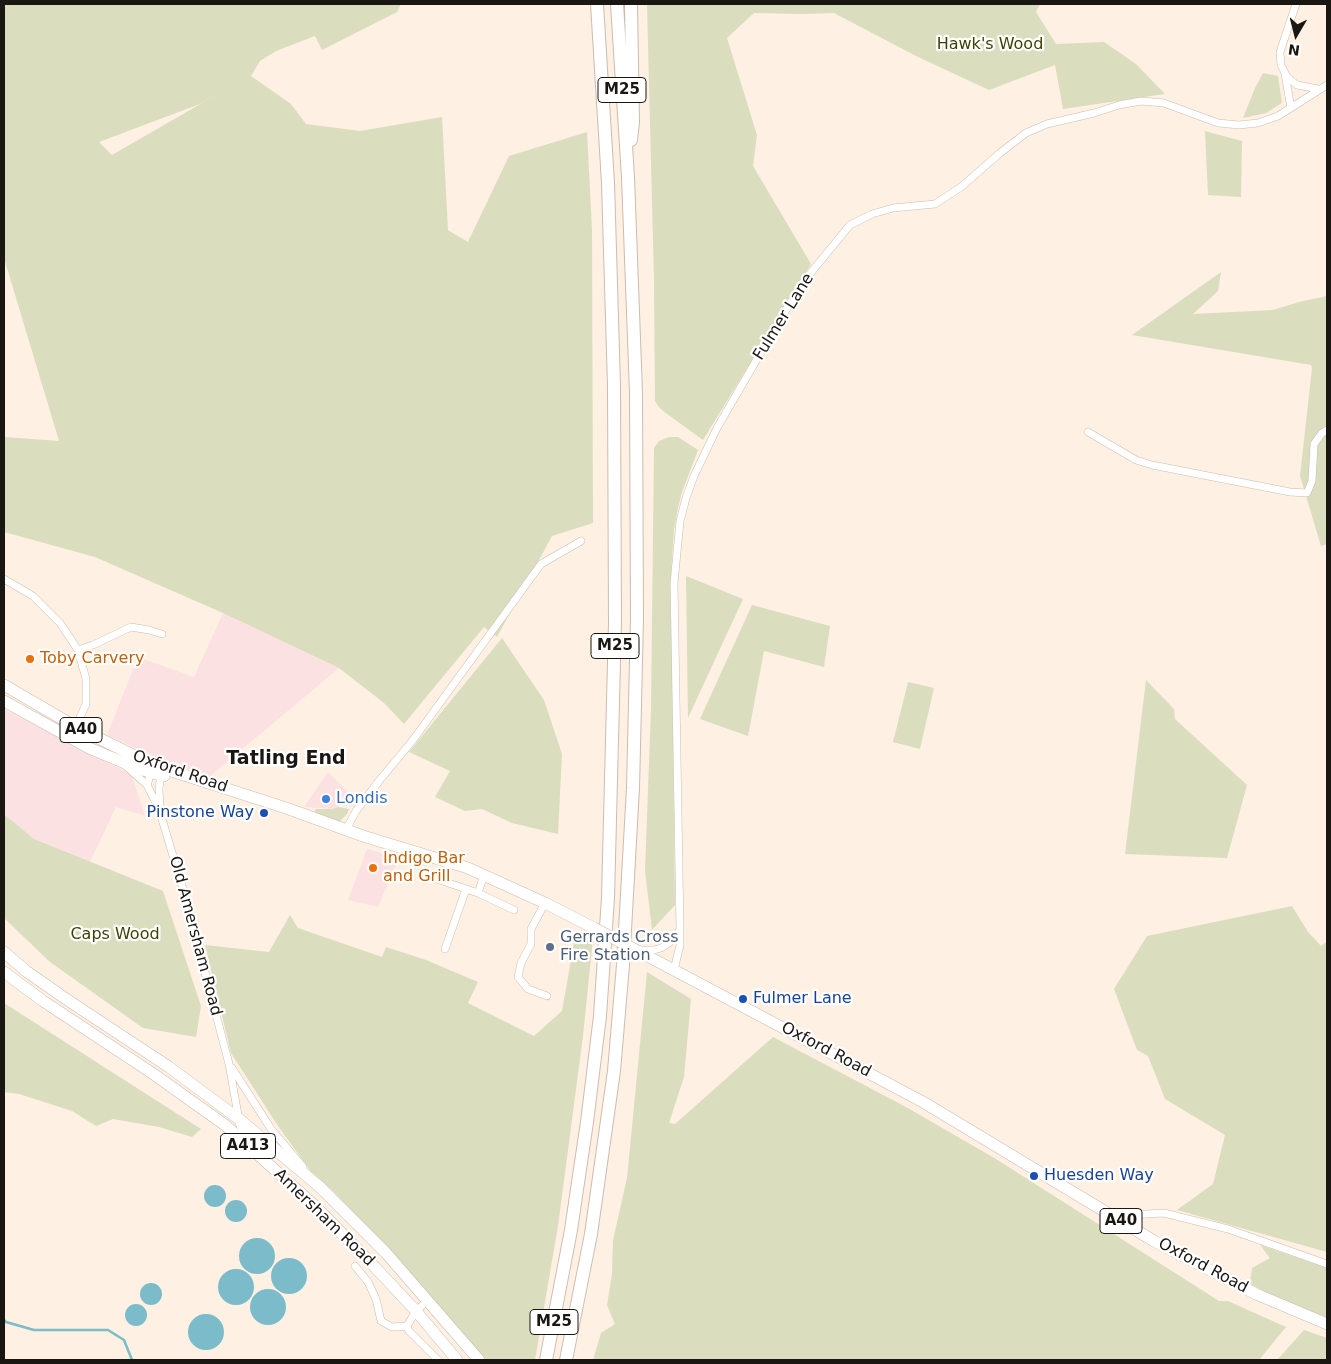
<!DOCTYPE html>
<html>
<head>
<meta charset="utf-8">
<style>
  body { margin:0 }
  #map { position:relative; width:1331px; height:1364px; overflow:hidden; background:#fef0e2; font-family:"DejaVu Sans",sans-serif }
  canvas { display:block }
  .frame { position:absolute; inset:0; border:5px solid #1a1611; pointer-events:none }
  .north { position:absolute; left:1271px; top:10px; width:50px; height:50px; -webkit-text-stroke:4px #fff; paint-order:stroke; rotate:188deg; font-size:14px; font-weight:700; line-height:20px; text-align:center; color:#1a1611 }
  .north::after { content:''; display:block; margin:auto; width:18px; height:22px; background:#1a1611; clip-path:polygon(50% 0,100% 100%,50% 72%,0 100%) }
</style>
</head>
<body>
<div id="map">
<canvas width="1331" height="1364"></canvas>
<div class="frame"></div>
<div class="north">N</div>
</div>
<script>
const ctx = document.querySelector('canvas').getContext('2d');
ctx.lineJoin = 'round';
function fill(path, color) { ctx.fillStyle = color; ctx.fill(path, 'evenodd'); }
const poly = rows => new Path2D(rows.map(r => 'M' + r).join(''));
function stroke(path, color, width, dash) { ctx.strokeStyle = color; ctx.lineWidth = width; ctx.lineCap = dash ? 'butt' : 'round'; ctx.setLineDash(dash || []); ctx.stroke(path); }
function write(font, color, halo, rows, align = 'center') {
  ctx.font = font + ' "DejaVu Sans",sans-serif'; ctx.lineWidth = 4.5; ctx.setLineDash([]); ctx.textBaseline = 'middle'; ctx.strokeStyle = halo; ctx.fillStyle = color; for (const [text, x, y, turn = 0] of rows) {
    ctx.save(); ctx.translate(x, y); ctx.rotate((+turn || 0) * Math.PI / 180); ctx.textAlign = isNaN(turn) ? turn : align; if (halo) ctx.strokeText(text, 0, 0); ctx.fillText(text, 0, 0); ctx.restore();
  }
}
const commercial = poly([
  [223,613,339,668,210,776,165,762,107,735,138,657,194,677],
  [4,709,132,775,145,816,116,807,90,862,34,839,4,814],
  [328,772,355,799,333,809,304,807],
  [367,849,399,858,378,907,348,900]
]);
const green = poly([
  [4,4,401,4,397,12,322,50,315,36,276,51,260,61,251,76,291,104,306,124,360,131,442,117,448,230,468,242,509,156,587,132,592,230,593,523,552,536,497,637,484,627,404,724,384,703,339,668,223,613,95,557,4,532,4,437,59,441,4,258],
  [223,91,112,155,99,142,200,104],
  [647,4,1040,4,1036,12,1056,44,1104,42,1136,64,1165,94,1063,109,1055,65,989,90,916,56,834,13,802,14,754,13,727,38,757,135,753,166,811,264,703,440,663,411,658,406,655,401,654,281],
  [1263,73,1278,76,1282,103,1266,113,1243,118,1255,88],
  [1205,131,1242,141,1241,197,1208,195],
  [1221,272,1218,291,1193,314,1273,310,1299,302,1327,296,1327,544,1321,546,1300,476,1312,368,1311,365,1132,335],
  [669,437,678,437,698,450,682,492,678,508,674,529,671,574,675,905,652,930,645,871,651,709,654,448,659,441],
  [686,576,743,599,688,718],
  [752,605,830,626,824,667,764,651,748,736,700,719],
  [502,638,544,700,562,754,558,834,512,823,482,809,465,811,435,797,450,771,409,752],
  [1146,680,1174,709,1175,719,1247,785,1227,858,1125,854],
  [908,682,934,688,920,749,893,742],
  [338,807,349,809,347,814,340,821,337,821,313,814,316,809,333,809],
  [4,814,34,839,163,891,201,1006,196,1037,143,1028,50,962,4,918],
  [1292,906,1308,932,1321,946,1327,942,1327,1252,1177,1210,1213,1184,1225,1135,1165,1099,1148,1056,1137,1050,1114,989,1147,936],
  [290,915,298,928,382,957,386,947,426,960,478,982,468,1003,534,1036,562,1011,575,937,593,938,583,1036,558,1226,535,1360,482,1360,424,1288,333,1191,312,1173,278,1126,231,1053,205,945,269,952],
  [647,972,691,999,684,1077,669,1123,675,1124,773,1037,906,1107,996,1159,1219,1301,1228,1301,1286,1327,1259,1360,593,1360,601,1333,615,1324,607,1305,612,1274,613,1240,627,1178],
  [4,1003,201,1129,192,1137,159,1127,113,1119,96,1126,72,1111,19,1094,4,1092],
  [1260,1245,1327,1268,1327,1318,1298,1308,1250,1284,1252,1268,1270,1258],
  [1304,1330,1327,1338,1327,1360,1277,1360]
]);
const water = poly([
  '204 1196a11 11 0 1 1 22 0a11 11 0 1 1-22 0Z',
  '225 1211a11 11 0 1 1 22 0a11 11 0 1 1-22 0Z',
  '239 1256a18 18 0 1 1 36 0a18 18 0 1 1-36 0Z',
  '271 1276a18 18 0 1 1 36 0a18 18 0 1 1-36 0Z',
  '218 1287a18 18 0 1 1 36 0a18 18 0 1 1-36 0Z',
  '140 1294a11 11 0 1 1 22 0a11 11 0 1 1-22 0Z',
  '250 1307a18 18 0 1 1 36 0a18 18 0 1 1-36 0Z',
  '125 1315a11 11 0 1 1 22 0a11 11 0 1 1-22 0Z',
  '188 1332a18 18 0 1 1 36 0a18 18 0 1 1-36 0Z'
]);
const stream = poly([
  [4,1320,6,1322,34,1330,108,1330,124,1340,132,1360]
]);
const minor = poly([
  [1296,4,1280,52,1281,65,1287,77,1297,85,1318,89],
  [1285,74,1291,108],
  [1088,432,1136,460,1152,465,1290,492,1307,493,1312,481,1314,444,1322,433,1327,430],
  [4,579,33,596,60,623,78,650,86,679,86,704,75,729],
  [78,650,93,645,131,627,149,630,162,634],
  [127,767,147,785],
  [152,770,147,785,159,809,185,896,229,1064,240,1126,250,1142],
  [160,809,159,789,161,772],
  [346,830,356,811,379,781,413,740,541,564,581,541],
  [422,874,478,893,514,910],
  [478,893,484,875],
  [545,903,531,929,531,944,521,963,518,977,528,989,547,996],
  [445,949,466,889],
  [641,950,654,950,661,948,669,943,680,930],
  [674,970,680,945,680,929,674,583,680,521,686,498,694,476,717,428,778,323,804,281,850,225,872,214,893,208,935,204,961,187,1000,153,1026,133,1047,124,1094,113,1119,105,1141,101,1164,103,1218,123,1239,125,1258,123,1278,116,1327,85],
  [232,1068,271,1129,303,1167],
  [1117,1218,1129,1215,1164,1213,1228,1229,1327,1264],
  [355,1266,368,1282,376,1299,381,1321,392,1327,407,1326,416,1311,428,1300],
  [407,1326,409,1331,438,1360]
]);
const primary = poly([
  [4,685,76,727,153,765,289,809,363,836,468,868,545,903,594,928],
  [4,701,89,748,139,769,164,776],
  [636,950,923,1102,1154,1241,1256,1294,1327,1324]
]);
const trunk = poly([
  [4,952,26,971,66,999,169,1067,239,1119,320,1187,386,1253,479,1360],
  [4,972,43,1001,152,1073,225,1125,315,1206,370,1262,416,1311,457,1360]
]);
const motorway = poly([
  [631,4,633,122,631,140],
  [546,1360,571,1230,587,1122,600,1016,608,898,615,622,614,386,608,183,597,4],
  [566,1360,591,1234,614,1071,623,965,633,788,637,619,636,393,628,177,617,4]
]);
const primaryBridge = poly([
  [594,928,636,950]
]);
const markers = [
  [30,659,5,"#e8710a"],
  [326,799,5,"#3f7fe0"],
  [264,813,5,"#1a4fb4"],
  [373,868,5,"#e8710a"],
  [550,947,5,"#5c6f8a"],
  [743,999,5,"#1a4fb4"],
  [1034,1176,5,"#1a4fb4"]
];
const shields = [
  [622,90,48],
  [615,646,48],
  [81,730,42],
  [248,1146,55],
  [1121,1221,42],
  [554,1322,48]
];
const shieldNames = [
  ["M25",622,90],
  ["M25",615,646],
  ["A40",81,730],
  ["A413",248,1146],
  ["A40",1121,1221],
  ["M25",554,1322]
];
const parkNames = [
  ["Hawk's Wood",990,45],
  ["Caps Wood",115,935]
];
const streetNames = [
  ["Fulmer Lane",784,317,-58],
  ["Oxford Road",180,772,19],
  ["Old Amersham Road",195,936,75],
  ["Oxford Road",826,1050,28],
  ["Amersham Road",324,1218,44],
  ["Oxford Road",1203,1266,28]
];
const foodNames = [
  ["Toby Carvery",40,659],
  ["Indigo Bar",383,859],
  ["and Grill",383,877]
];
const shopNames = [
  ["Londis",336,799]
];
const transitNames = [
  ["Pinstone Way",254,813,"right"],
  ["Fulmer Lane",753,999],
  ["Huesden Way",1044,1176]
];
const serviceNames = [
  ["Gerrards Cross",560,938],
  ["Fire Station",560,956]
];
const quarterNames = [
  ["Tatling End",286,759]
];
fill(commercial, '#fce1e3');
fill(green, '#daddbe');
fill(water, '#7cbbc9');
stroke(stream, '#7cbbc9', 2.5);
stroke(minor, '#cabdb0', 8);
stroke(primary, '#cabdb0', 12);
stroke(trunk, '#cabdb0', 12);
stroke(motorway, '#cabdb0', 14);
stroke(minor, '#fff', 7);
stroke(primary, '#fff', 11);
stroke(trunk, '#fff', 11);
stroke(motorway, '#fff', 12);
stroke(primaryBridge, '#cabdb0', 12, []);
stroke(primaryBridge, '#fff', 11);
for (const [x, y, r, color] of markers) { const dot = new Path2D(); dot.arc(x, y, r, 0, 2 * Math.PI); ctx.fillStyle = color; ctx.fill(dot); stroke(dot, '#fff', 2); }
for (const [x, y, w] of shields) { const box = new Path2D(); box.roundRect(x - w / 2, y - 12.5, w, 25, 4); ctx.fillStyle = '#fff'; ctx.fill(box); stroke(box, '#1a1611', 1); }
write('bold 15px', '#1a1611', null, shieldNames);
write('16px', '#3f4103', '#fff', parkNames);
write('16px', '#1a1611', '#fff', streetNames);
write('16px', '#c56008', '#fff', foodNames, 'left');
write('16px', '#366cbe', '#fff', shopNames, 'left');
write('16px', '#164399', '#fff', transitNames, 'left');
write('16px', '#4e5e75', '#fff', serviceNames, 'left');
write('bold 19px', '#1a1611', '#fff', quarterNames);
</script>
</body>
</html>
